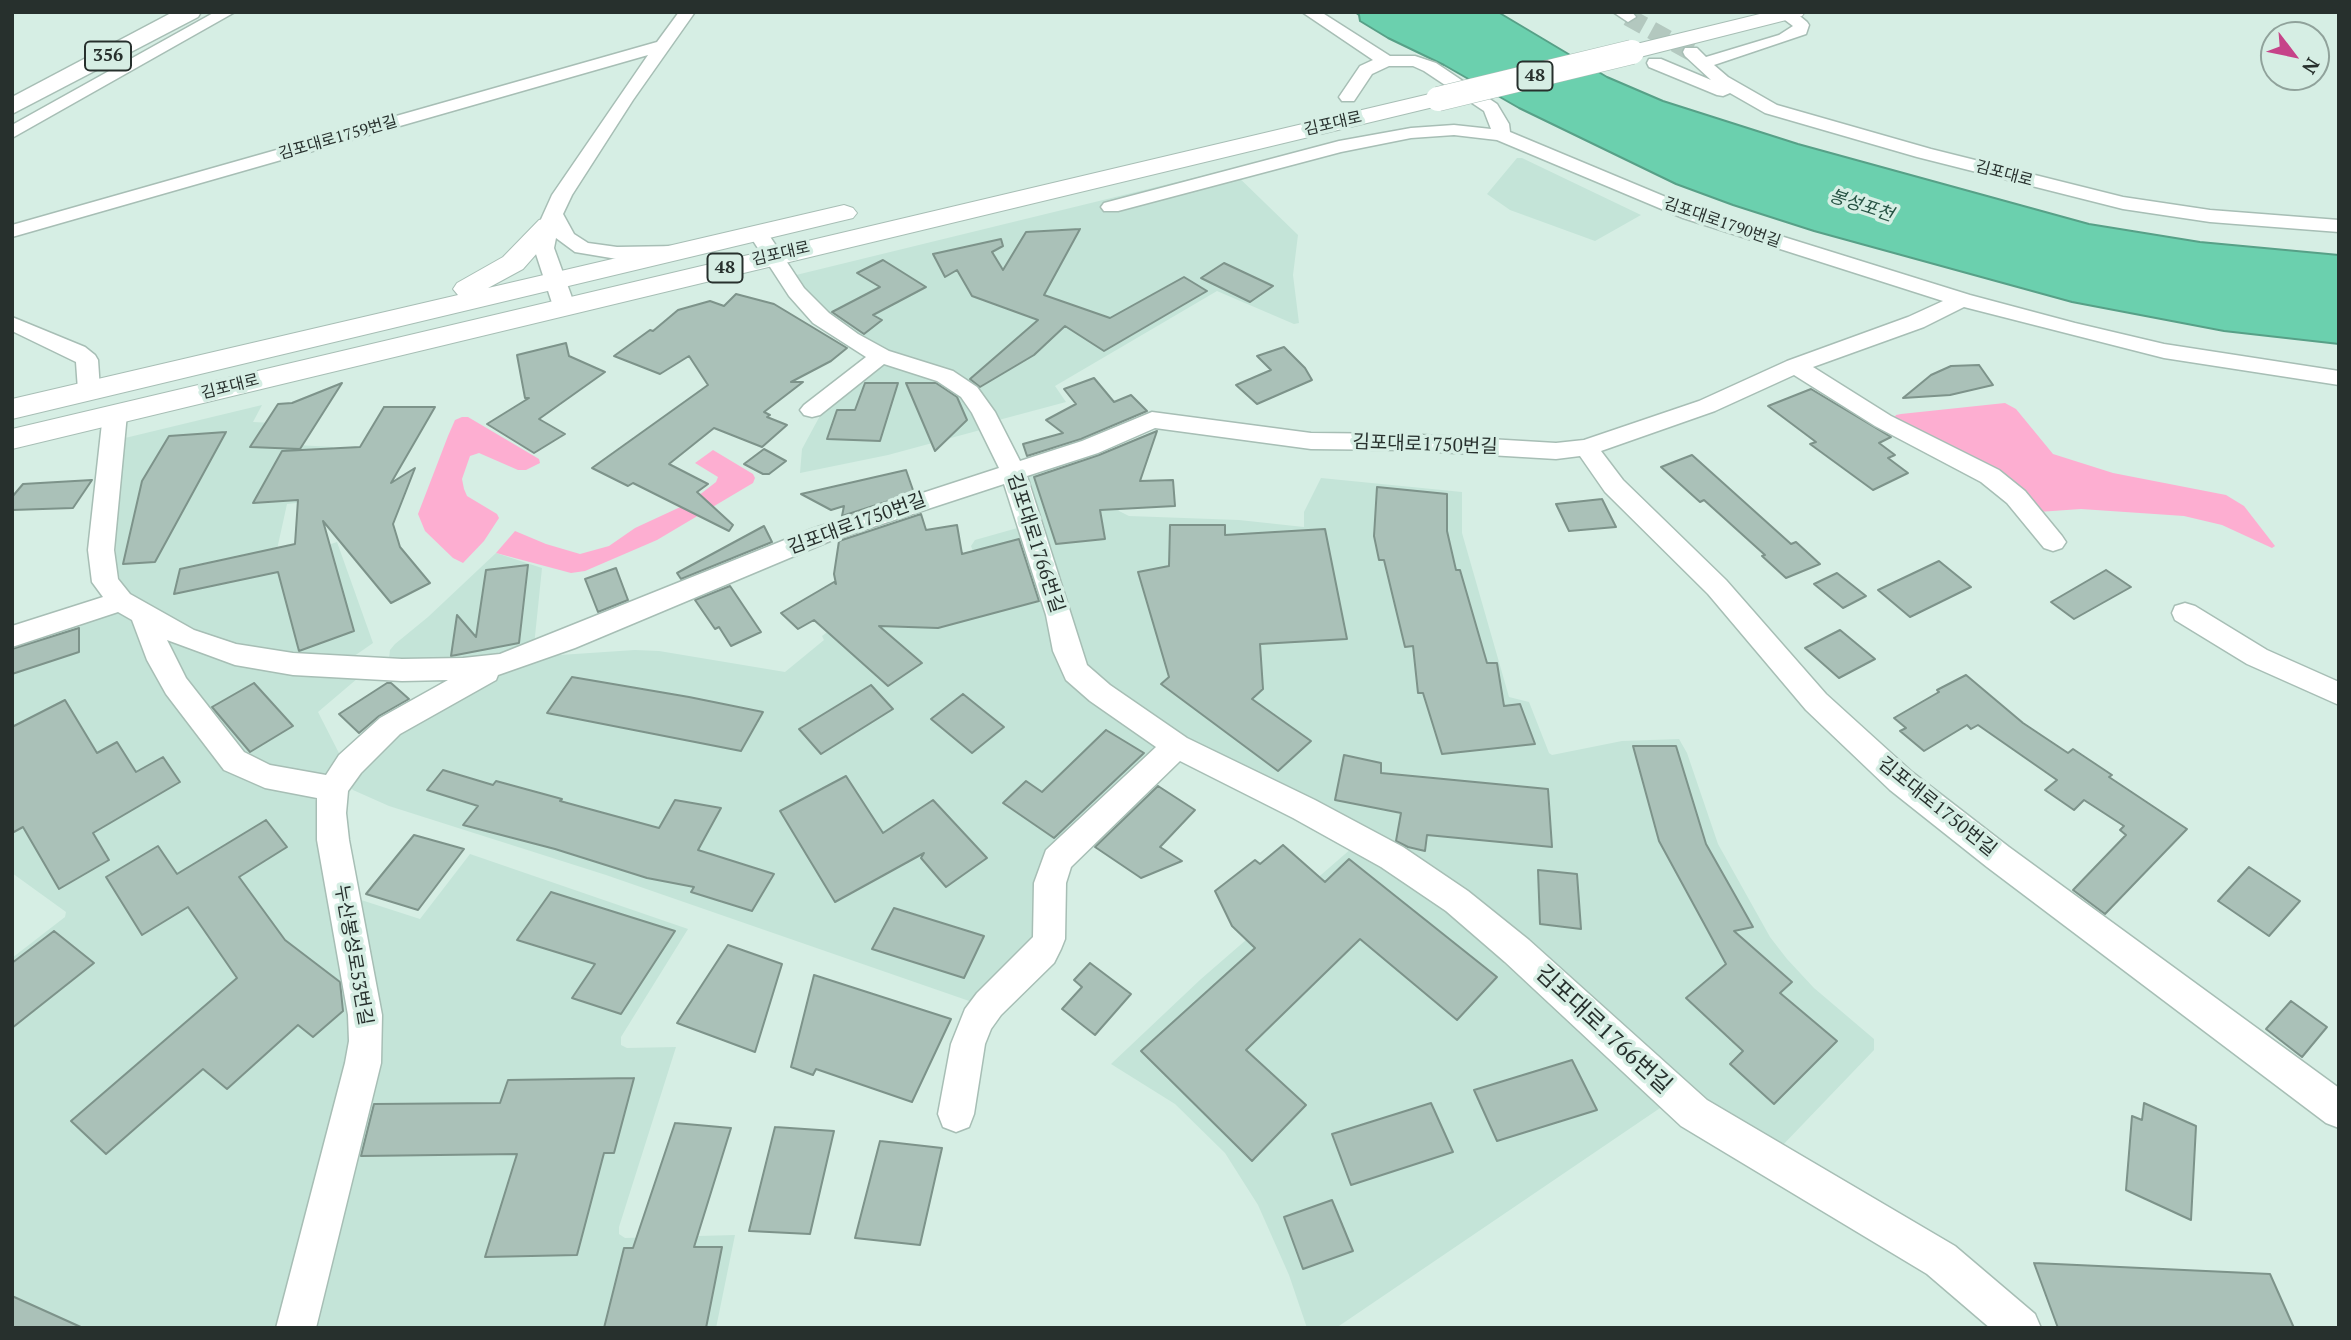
<!DOCTYPE html>
<html>
<head>
<meta charset="utf-8">
<style>
  body { margin:0 }
  #map { position:relative; width:2351px; height:1340px; overflow:hidden; background:#d6eee4; font-family:"PT Serif",serif }
  canvas { display:block }
  .frame { position:absolute; inset:0; border:14px solid #27302d; pointer-events:none }
  .north { position:absolute; left:2260px; top:21px; width:70px; height:70px; box-sizing:border-box; background:#d6eee4; border:2px solid #90a29b; border-radius:50%; rotate:122deg; font-size:19px; font-weight:700; line-height:28px; text-align:center; color:#27302d }
  .north::after { content:''; display:block; margin:auto; width:24px; height:32px; background:#c64389; clip-path:polygon(50% 0,100% 100%,50% 72%,0 100%) }
</style>
</head>
<body>
<div id="map">
<canvas width="2351" height="1340"></canvas>
<div class="frame"></div>
<div class="north">N</div>
</div>
<script>
const ctx = document.querySelector('canvas').getContext('2d');
ctx.lineJoin = 'round';
function fill(path, color) { ctx.fillStyle = color; ctx.fill(path, 'evenodd'); }
const poly = rows => new Path2D(rows.map(r => 'M' + r).join(''));
function stroke(path, color, width, dash) { ctx.strokeStyle = color; ctx.lineWidth = width; ctx.lineCap = dash ? 'butt' : 'round'; ctx.setLineDash(dash || []); ctx.stroke(path); }
function write(font, color, halo, rows, align = 'center') {
  ctx.font = font + ' "PT Serif","Noto Sans KR",serif'; ctx.lineWidth = 7; ctx.setLineDash([]); ctx.textBaseline = 'middle'; ctx.strokeStyle = halo; ctx.fillStyle = color; for (const [text, x, y, turn = 0] of rows) {
    ctx.save(); ctx.translate(x, y); ctx.rotate((+turn || 0) * Math.PI / 180); ctx.textAlign = isNaN(turn) ? turn : align; if (halo) ctx.strokeText(text, 0, 0); ctx.fillText(text, 0, 0); ctx.restore();
  }
}
const built = poly([
  [1517,158,1522,158,1641,215,1595,241,1510,210,1487,194],
  [1230,169,1298,235,1293,275,1299,323,1294,324,1217,291,1055,386,1066,402,995,421,986,407,832,321,792,276],
  [881,364,940,381,959,391,984,429,888,455,800,473,802,449,822,412],
  [262,405,253,422,313,425,297,445,333,447,305,502,287,504,274,563,337,542,373,643,350,659,236,646,206,637,129,594,121,583,116,566,115,531,125,438],
  [1099,452,1119,511,1129,516,1239,520,1304,527,1304,512,1321,478,1462,492,1462,533,1509,697,1529,702,1549,753,1552,755,1622,741,1679,739,1687,753,1718,844,1770,937,1787,959,1814,988,1874,1039,1874,1050,1780,1148,1752,1142,1566,984,1179,738,1088,672,1024,480,1029,473],
  [1021,527,1058,652,1158,746,1047,855,1036,879,1036,939,975,1003,606,875,389,806,353,790,347,783,388,736,511,667,545,656,635,650,659,651,785,672,824,640,822,636,861,607,988,590,971,546,975,540],
  [496,553,542,568,534,646,509,655,462,661,389,659,390,650,395,644,428,617],
  [118,610,132,618,179,709,315,798,317,806,353,1041,281,1328,12,1328,12,958,65,917,66,912,12,873,12,642],
  [174,642,358,678,318,712,343,761,326,780,247,761,196,702,168,644],
  [1352,848,1394,871,1491,943,1666,1104,1336,1328,1307,1328,1289,1275,1258,1205,1225,1153,1175,1104,1111,1064,1201,979],
  [470,854,688,929,621,1037,621,1045,627,1048,676,1047,619,1227,619,1234,625,1238,735,1235,716,1328,311,1328,377,1060,355,898,420,919]
]);
const green = poly([
  [2005,403,2016,409,2053,454,2113,473,2226,495,2244,506,2275,546,2272,548,2222,525,2184,516,2081,509,2038,512,1893,420,1896,415,1901,414],
  [462,417,468,417,539,459,540,463,526,470,518,470,479,453,470,456,462,479,464,489,467,496,497,514,499,518,484,541,463,563,453,558,425,531,418,514,448,436,455,420],
  [713,450,753,474,755,478,753,483,657,540,585,571,571,573,496,553,515,531,546,544,580,554,609,546,635,528,689,503,716,482,718,477,695,463]
]);
const water = poly([
  [1355,12,1498,12,1607,77,1663,101,1798,144,2089,224,2200,242,2339,255,2339,344,2224,331,2072,302,1814,231,1733,205,1676,184,1519,108,1444,65,1388,38,1360,21,1359,15,1355,12]
]);
const building = poly([
  [1080,229,1044,295,1110,318,1184,277,1207,291,1104,351,1065,326,1034,355,980,387,970,379,1038,320,972,296,957,270,945,277,933,254,1001,239,1003,246,992,252,1003,270,1026,232,1080,229],
  [883,260,926,287,873,315,882,320,864,334,832,312,880,287,857,273,883,260],
  [1224,263,1273,286,1250,302,1201,278,1224,263],
  [736,294,774,304,847,348,831,361,791,382,803,382,764,412,770,415,767,417,787,425,762,447,714,428,669,464,708,484,697,492,733,525,729,531,633,483,628,486,592,468,708,385,689,356,660,374,614,356,650,330,653,331,678,310,710,301,724,306,736,294],
  [566,343,569,356,605,372,539,419,565,434,534,453,487,424,529,398,525,398,517,355,566,343],
  [1284,347,1305,368,1312,380,1257,404,1236,385,1271,370,1257,356,1284,347],
  [1979,365,1993,385,1950,395,1903,398,1931,375,1951,366,1979,365],
  [1094,378,1114,402,1131,395,1147,411,1081,439,1027,456,1023,444,1063,433,1046,420,1076,404,1064,389,1094,378],
  [342,383,300,449,250,447,278,404,292,403,342,383],
  [865,383,898,383,880,441,827,439,837,410,855,410,865,383],
  [906,383,936,383,957,397,967,420,935,451,906,383],
  [1811,389,1891,437,1879,443,1895,455,1888,458,1908,473,1873,490,1810,444,1816,442,1768,406,1811,389],
  [384,407,435,407,391,483,415,468,393,524,400,547,430,583,391,603,323,521,354,631,299,651,278,572,174,594,180,569,295,544,298,500,253,503,282,451,360,447,384,407],
  [1157,431,1140,481,1173,480,1175,506,1100,510,1105,539,1056,544,1034,477,1099,455,1157,431],
  [226,432,155,562,123,564,142,481,169,436,226,432],
  [764,449,786,461,769,474,763,474,744,464,764,449],
  [1692,455,1791,544,1796,542,1820,564,1786,578,1762,556,1765,555,1704,500,1700,502,1661,467,1692,455],
  [906,470,914,493,842,516,844,506,831,510,801,494,906,470],
  [92,480,73,508,12,510,12,497,23,484,92,480],
  [1377,487,1447,494,1447,531,1456,570,1460,570,1487,663,1497,663,1504,706,1520,704,1535,744,1442,754,1423,693,1418,693,1413,646,1405,647,1384,560,1379,560,1374,536,1377,487],
  [1602,499,1616,527,1569,531,1556,504,1602,499],
  [921,514,926,530,957,525,962,554,1019,539,1039,601,938,628,879,626,922,663,888,686,814,620,798,629,781,613,834,582,836,584,834,574,839,541,921,514],
  [1170,525,1225,525,1225,535,1325,529,1347,639,1260,644,1263,689,1252,699,1311,741,1278,771,1161,684,1169,677,1138,572,1169,566,1170,525],
  [764,526,772,542,681,579,677,573,764,526],
  [1939,561,1971,587,1910,617,1878,590,1939,561],
  [528,565,519,643,451,656,457,615,476,637,486,570,528,565],
  [616,568,628,600,598,612,585,579,616,568],
  [2106,570,2131,587,2074,619,2051,602,2106,570],
  [1837,573,1866,596,1843,608,1814,584,1837,573],
  [730,586,761,632,731,646,719,627,715,629,695,600,730,586],
  [79,628,79,652,12,674,12,649,79,628],
  [1840,630,1875,659,1839,678,1805,648,1840,630],
  [1966,675,2023,723,2068,753,2073,749,2112,775,2109,777,2187,829,2105,914,2073,890,2126,835,2120,830,2124,826,2084,800,2074,810,2045,790,2057,780,1978,725,1971,729,1967,725,1924,751,1900,731,1906,728,1894,718,1939,692,1937,690,1966,675],
  [572,677,689,697,763,712,741,751,547,713,572,677],
  [254,683,293,726,250,752,212,707,254,683],
  [387,683,391,683,409,699,379,716,359,733,339,714,387,683],
  [871,685,893,709,821,754,799,729,871,685],
  [963,694,1004,727,972,753,931,719,963,694],
  [65,700,97,753,117,742,136,772,163,757,180,782,93,833,109,860,59,889,23,827,12,833,12,727,65,700],
  [1106,730,1144,753,1054,838,1003,803,1026,781,1042,792,1106,730],
  [1633,746,1676,746,1706,844,1753,927,1734,931,1792,982,1780,993,1837,1041,1774,1104,1730,1064,1743,1051,1686,998,1726,964,1659,841,1633,746],
  [1344,755,1381,763,1381,773,1548,789,1552,847,1427,835,1425,851,1408,847,1396,841,1401,813,1335,800,1344,755],
  [443,770,493,785,496,781,562,799,560,801,659,828,675,800,721,808,698,850,774,874,752,911,691,892,694,887,647,878,555,849,463,825,478,806,427,790,443,770],
  [846,776,883,833,933,800,987,858,946,887,921,858,924,853,835,902,780,811,846,776],
  [1158,786,1195,810,1160,847,1182,861,1141,878,1095,847,1158,786],
  [266,820,287,847,239,877,285,940,340,982,343,1011,313,1037,298,1025,227,1089,203,1069,106,1154,71,1121,237,978,188,907,142,935,106,877,158,846,177,874,266,820],
  [414,835,464,849,418,910,366,894,414,835],
  [1283,845,1325,882,1349,859,1497,977,1457,1020,1360,939,1246,1050,1306,1105,1252,1161,1141,1051,1255,948,1232,926,1215,891,1255,860,1260,864,1283,845],
  [2249,867,2300,901,2269,936,2218,901,2249,867],
  [1538,870,1577,874,1581,929,1540,924,1538,870],
  [551,892,675,931,621,1014,572,998,595,964,517,940,551,892],
  [894,908,984,936,964,978,872,949,894,908],
  [54,931,94,963,12,1028,12,963,54,931],
  [728,945,782,964,755,1052,677,1023,728,945],
  [1090,963,1131,994,1095,1035,1062,1009,1082,987,1074,980,1090,963],
  [814,975,951,1019,912,1102,816,1069,813,1075,791,1067,814,975],
  [2291,1001,2327,1027,2302,1057,2266,1029,2291,1001],
  [1572,1060,1597,1110,1497,1141,1474,1090,1572,1060],
  [634,1078,614,1153,604,1153,577,1255,485,1257,517,1154,361,1156,374,1104,500,1103,508,1080,634,1078],
  [1431,1103,1453,1152,1351,1185,1332,1134,1431,1103],
  [2144,1103,2196,1126,2191,1220,2126,1190,2132,1116,2142,1120,2144,1103],
  [675,1123,731,1128,694,1247,722,1247,706,1328,604,1328,624,1248,633,1248,675,1123],
  [775,1127,834,1131,810,1234,749,1231,775,1127],
  [880,1141,942,1148,920,1245,855,1238,880,1141],
  [1332,1200,1353,1251,1303,1269,1284,1217,1332,1200],
  [2034,1263,2270,1274,2294,1328,2058,1328,2034,1263],
  [12,1296,83,1328,12,1328,12,1296]
]);
const minorTunnel = poly([
  [1628,17,1691,52]
]);
const minor = poly([
  [215,12,235,12,12,138,12,125,215,12],
  [679,12,695,12,633,100,572,195,563,214,574,234,588,243,617,247,678,246,685,248,688,252,685,256,678,258,617,259,575,252,556,238,554,248,575,306,572,311,564,312,556,311,553,306,534,248,538,226,552,195,648,55,12,237,12,225,657,42,679,12],
  [1302,12,1321,12,1390,56,1415,56,1436,63,1497,104,1509,124,1510,132,1697,210,1970,295,2075,323,2164,344,2339,371,2339,385,2164,358,1964,307,1924,327,1813,367,1891,416,1999,470,2025,491,2062,536,2066,542,2062,548,2053,551,2044,548,2007,503,1981,482,1875,426,1794,375,1715,411,1601,451,1623,480,1726,580,1826,694,1912,772,2009,847,2339,1088,2339,1128,2326,1123,1987,867,1890,790,1806,710,1708,594,1605,492,1580,456,1556,459,1405,450,1311,449,1155,428,1098,453,1027,476,1087,665,1110,685,1187,738,1315,800,1403,847,1468,891,1529,940,1707,1100,1955,1246,2035,1314,2041,1328,1990,1328,1927,1274,1681,1126,1505,962,1446,911,1381,867,1293,818,1180,761,1071,867,1066,883,1065,939,1061,949,1054,963,1001,1015,991,1029,985,1044,974,1114,969,1127,956,1132,943,1127,938,1114,951,1044,965,1009,977,993,1033,937,1034,883,1046,850,1156,747,1090,701,1066,680,1053,651,1046,615,1004,484,830,541,575,648,498,675,496,680,400,734,361,773,348,791,346,813,349,840,382,1015,381,1063,316,1328,276,1328,345,1063,349,1041,348,1015,317,840,317,798,265,788,224,770,166,694,147,660,132,620,118,612,12,647,12,626,103,597,92,582,88,550,103,414,107,409,115,407,123,409,127,414,114,550,118,579,130,594,194,630,236,644,293,653,402,659,463,658,500,654,812,529,999,468,972,413,961,397,937,381,884,364,820,415,812,417,804,415,800,410,804,405,866,357,813,323,789,296,748,233,751,229,758,227,765,229,804,288,829,313,858,334,889,351,953,371,977,387,995,412,1020,461,1082,441,1152,412,1311,433,1405,434,1556,443,1584,440,1699,401,1787,361,1908,317,1943,301,1683,218,1497,140,1454,135,1411,138,1341,152,1118,211,1104,211,1101,207,1104,203,1339,141,1411,128,1454,125,1491,129,1484,111,1424,71,1413,66,1389,66,1372,74,1354,101,1342,101,1339,97,1360,66,1373,60,1302,12],
  [167,640,235,665,293,675,402,681,448,680,380,718,339,755,326,775,270,765,244,752,186,678,167,640],
  [1613,12,1632,12,1636,17,1628,22,1613,12],
  [1780,12,1795,12,1807,22,1809,25,1806,34,1714,65,1728,77,1777,105,1931,149,2123,197,2210,210,2339,220,2339,232,2210,222,2123,209,1917,157,1765,113,1730,93,1723,96,1717,95,1649,67,1647,63,1649,59,1661,59,1711,80,1685,56,1683,52,1685,48,1697,48,1706,57,1779,35,1793,26,1781,17,1780,12],
  [12,317,85,347,95,355,98,360,100,390,97,395,81,395,78,390,76,362,12,331,12,317],
  [2185,603,2195,606,2267,650,2339,682,2339,705,2247,664,2175,620,2172,613,2175,606,2185,603]
]);
const major = poly([
  [1768,12,1805,12,1802,16,1632,59,1624,57,1621,52,1624,47,1768,12],
  [1438,92,1446,94,1450,99,1446,104,12,449,12,429,1438,92],
  [844,205,853,208,857,213,853,218,12,419,12,399,458,295,453,289,457,283,503,257,539,220,548,218,557,220,561,226,523,269,488,288,844,205]
]);
const highway = poly([
  [173,12,201,12,198,17,12,114,12,97,173,12]
]);
const majorBridge = poly([
  [1438,99,1632,52]
]);
const farStreetnames = [
  ["김포대로",1333,124,-13],
  ["김포대로1759번길",338,138,-16],
  ["김포대로",2004,174,15],
  ["김포대로1790번길",1722,223,19],
  ["김포대로",781,254,-13],
  ["김포대로",230,387,-14]
];
const shields = [
  [108,56,46],
  [1535,76,35],
  [725,268,35]
];
const shieldNames = [
  ["356",108,56],
  ["48",1535,76],
  ["48",725,268]
];
const farWaternames = [
  ["봉성포천",1861,206,18]
];
const streetNames = [
  ["김포대로1750번길",1425,445,2],
  ["김포대로1750번길",857,524,-20],
  ["김포대로1766번길",1035,543,72],
  ["김포대로1750번길",1937,807,39],
  ["누산봉성로53번길",353,955,80]
];
const nearStreetnames = [
  ["김포대로1766번길",1603,1030,43]
];
fill(built, '#c4e4d8');
fill(green, '#fdaed1');
fill(water, '#6bd0ae');
stroke(water, '#57a087', 2);
fill(building, '#aac1b8');
stroke(building, '#7d938a', 2);
stroke(minorTunnel, '#b3c8bf', 18, [18, 9]);
stroke(minor, '#a7beb5', 3);
stroke(major, '#a7beb5', 2);
stroke(highway, '#a7beb5', 3);
fill(minor, '#fff');
fill(major, '#fff');
fill(highway, '#fff');
stroke(majorBridge, '#a7beb5', 25, []);
stroke(majorBridge, '#fff', 24);
write('16px', '#27302d', '#d6eee4', farStreetnames);
for (const [x, y, w] of shields) { const box = new Path2D(); box.roundRect(x - w / 2, y - 14.5, w, 29, 5); ctx.fillStyle = '#d6eee4'; ctx.fill(box); stroke(box, '#27302d', 2); }
write('bold 18px', '#27302d', null, shieldNames);
write('italic 18px', '#265243', '#d6eee4', farWaternames);
write('19px', '#27302d', '#d6eee4', streetNames);
write('23px', '#27302d', '#d6eee4', nearStreetnames);
</script>
</body>
</html>
